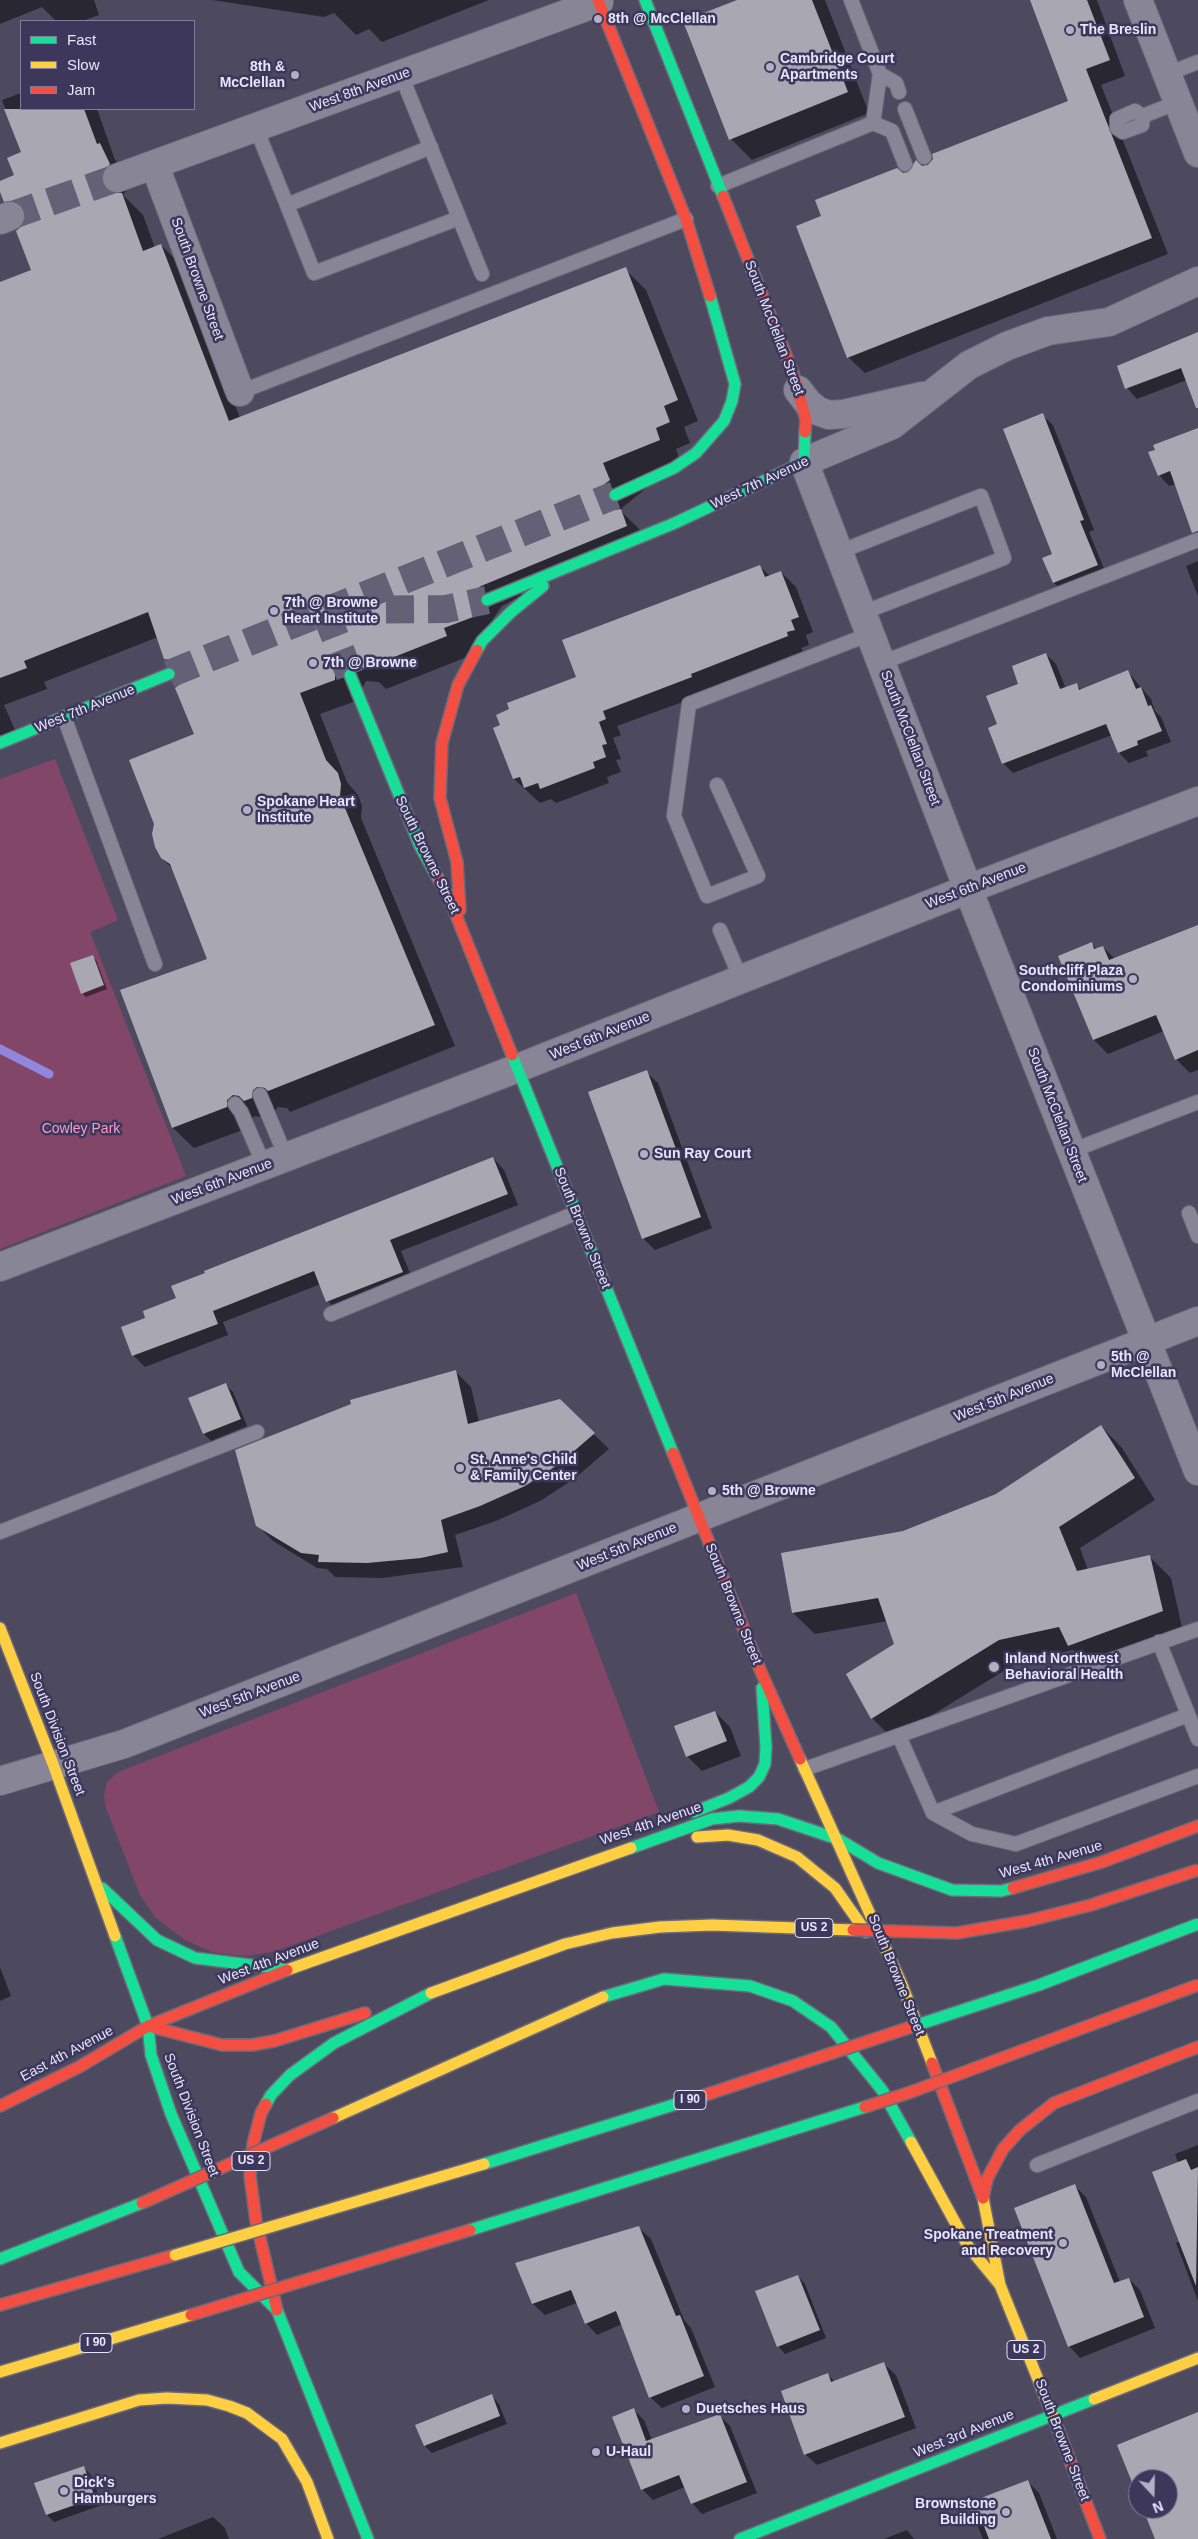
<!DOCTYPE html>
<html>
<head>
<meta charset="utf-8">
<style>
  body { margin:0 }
  #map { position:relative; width:1198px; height:2539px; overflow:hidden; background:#4d4a5f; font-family:Helvetica,sans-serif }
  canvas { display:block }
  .legend { position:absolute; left:20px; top:20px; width:175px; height:90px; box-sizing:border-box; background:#3c375b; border:1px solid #807d9b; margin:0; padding:6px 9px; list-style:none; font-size:15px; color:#e7e5fc }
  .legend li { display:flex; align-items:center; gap:10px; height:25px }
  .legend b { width:25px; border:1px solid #807d9b }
  .north { position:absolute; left:1128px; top:2469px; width:50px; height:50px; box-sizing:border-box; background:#3c375b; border:1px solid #807d9b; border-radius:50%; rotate:159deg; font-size:14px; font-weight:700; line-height:20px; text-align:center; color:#e7e5fc }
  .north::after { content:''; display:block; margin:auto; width:18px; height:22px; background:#b1afc5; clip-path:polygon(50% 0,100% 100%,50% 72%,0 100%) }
</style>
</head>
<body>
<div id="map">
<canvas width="1198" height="2539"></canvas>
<ul class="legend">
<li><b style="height:6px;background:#16e098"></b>Fast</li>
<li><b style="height:6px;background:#ffcf43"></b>Slow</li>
<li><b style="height:6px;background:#f24e42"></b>Jam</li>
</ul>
<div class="north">N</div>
</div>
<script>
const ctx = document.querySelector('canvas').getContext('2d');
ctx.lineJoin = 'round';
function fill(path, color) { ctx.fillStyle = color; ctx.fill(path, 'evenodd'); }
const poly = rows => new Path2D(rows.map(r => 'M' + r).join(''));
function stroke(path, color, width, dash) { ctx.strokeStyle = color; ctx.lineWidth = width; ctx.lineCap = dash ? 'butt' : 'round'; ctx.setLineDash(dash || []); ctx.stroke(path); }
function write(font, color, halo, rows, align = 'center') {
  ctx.font = font + ' Helvetica,sans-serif'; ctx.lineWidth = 5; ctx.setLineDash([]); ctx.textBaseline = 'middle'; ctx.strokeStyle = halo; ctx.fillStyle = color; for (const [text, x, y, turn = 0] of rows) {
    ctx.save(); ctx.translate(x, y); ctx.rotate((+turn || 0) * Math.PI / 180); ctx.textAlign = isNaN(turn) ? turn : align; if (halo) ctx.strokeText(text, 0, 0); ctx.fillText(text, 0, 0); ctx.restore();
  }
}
const green = poly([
  [55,759,118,920,90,932,186,1176,0,1249,0,779],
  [576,1593,659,1812,273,1952,244,1956,212,1952,185,1940,156,1918,140,1895,106,1808,104,1795,107,1782,118,1772]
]);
const shadow = poly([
  [0,0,94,0,99,15,82,21,56,21,42,7,0,24],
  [212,0,489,0,382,42,369,29,356,35,334,13,324,17],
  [741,0,825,0,869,113,752,160,731,139],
  [1031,0,1097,0,1125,76,1101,85,1168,254,865,373,848,357,822,217,903,174,928,166,1070,101],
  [21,93,21,109,97,109,115,160,121,166,130,186,123,195,143,215,155,248,161,245,182,266,240,418,625,269,646,290,698,421,684,427,690,443,676,449,680,461,623,507,621,511,642,532,502,606,467,657,386,689,379,682,366,681,356,701,320,714,347,782,358,795,362,806,361,818,455,1046,290,1112,287,1108,278,1107,266,1121,261,1117,255,1116,248,1121,248,1128,194,1148,173,1128,122,991,208,959,173,869,162,858,196,735,185,678,165,659,158,637,44,682,47,689,4,705,15,730,0,736,0,284,32,271,24,226,26,221,5,201,0,189,0,182,16,175,23,153,2,100],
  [1198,336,1198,409,1187,380,1137,399,1127,388,1118,367],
  [1042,415,1053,425,1094,530,1089,532,1107,576,1065,593,1054,583,1044,559,1053,554],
  [1198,429,1198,537,1194,532,1176,484,1169,486,1159,475],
  [1198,561,1198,596,1186,566],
  [760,567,770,576,781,572,796,587,813,632,806,635,809,645,801,648,803,651,705,690,707,693,617,726,621,735,613,738,621,759,616,760,621,772,607,777,609,783,556,803,551,799,540,803,514,779,495,728],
  [1046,654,1056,664,1066,689,1076,685,1082,690,1128,672,1151,699,1155,711,1161,717,1171,742,1146,751,1148,756,1129,763,1119,753,1112,735,1013,773,1003,763,999,725,1020,685],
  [1198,926,1198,1070,1190,1073,1176,1059,1164,1031,1108,1054,1094,1040,1091,943,1097,949,1103,947,1115,959],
  [92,956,96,960,107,989,86,997,82,993],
  [646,1072,658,1083,712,1228,655,1250,643,1238],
  [493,1158,504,1170,518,1205,401,1251,414,1283,339,1313,328,1301,321,1284,223,1322,228,1335,145,1367,133,1355,147,1318,177,1299,206,1274],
  [456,1372,471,1387,479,1422,560,1401,609,1449,574,1479,540,1501,496,1521,455,1535,463,1567,383,1578,335,1577,327,1569,317,1568,273,1541,257,1525],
  [225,1384,233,1392,247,1426,211,1441,204,1434],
  [1101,1426,1122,1448,1155,1500,1080,1548,1088,1570,1150,1557,1171,1578,1183,1632,1091,1667,1073,1650,1020,1661,893,1739,872,1718,896,1645,888,1621,815,1634,793,1613,782,1554,903,1532,997,1496],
  [715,1712,730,1727,741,1756,702,1771,687,1756],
  [0,1967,11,1996,0,2001],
  [1198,2145,1198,2301,1176,2243,1180,2241,1178,2163,1175,2154],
  [1075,2186,1086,2197,1120,2282,1129,2279,1140,2290,1155,2328,1080,2358,1069,2346],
  [639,2228,651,2239,684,2320,691,2328,715,2387,662,2408,650,2397,622,2324,597,2335,586,2323,577,2303,545,2315,533,2304,517,2264],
  [798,2276,805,2284,826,2338,785,2354,778,2346],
  [884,2364,896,2375,916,2428,817,2465,805,2454,828,2375,835,2382],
  [492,2396,499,2404,507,2424,432,2453,425,2446],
  [634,2410,644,2420,652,2440,719,2415,730,2426,757,2493,702,2514,692,2503,685,2487,653,2500,642,2489],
  [83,2467,91,2475,102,2505,54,2522,47,2515],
  [1028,2482,1039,2493,1057,2539,983,2539,969,2504],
  [213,2517,225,2528,229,2539,158,2539],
  [907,2530,914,2539,884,2539]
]);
const stream = poly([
  [0,1049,49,1074]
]);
const building = poly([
  [737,0,812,0,848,92,729,140,683,21],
  [1030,0,1087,0,1110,60,1086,69,1152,238,847,358,796,226,821,216,815,200,897,168,903,173,908,172,916,160,922,166,928,165,933,159,932,154,1068,101],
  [4,109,84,109,97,144,100,143,110,164,102,175,103,184,107,190,114,193,122,193,143,251,161,244,229,421,626,267,678,400,664,406,670,422,656,428,660,440,603,463,610,480,602,486,600,493,601,501,606,508,613,510,621,509,627,526,481,586,474,591,472,598,473,606,481,614,444,628,447,636,364,669,359,662,352,660,345,660,337,666,335,672,335,680,300,693,326,760,338,773,341,784,340,796,435,1025,268,1091,265,1088,257,1087,253,1090,252,1098,244,1101,239,1096,233,1095,227,1100,227,1107,172,1128,120,990,207,959,170,864,161,858,155,847,152,834,154,824,129,760,194,734,175,688,182,683,184,676,184,669,178,661,164,659,148,612,24,661,27,668,0,678,0,282,31,270,16,231,23,225,25,219,25,211,19,203,12,201,4,202,0,192,0,181,14,175,7,158,21,152],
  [1198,332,1198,408,1196,408,1181,368,1125,389,1117,366],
  [1043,413,1084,520,1080,521,1098,565,1053,583,1042,558,1052,554,1003,429],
  [1198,428,1198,531,1192,533,1170,471,1158,476,1148,452,1155,450,1153,445],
  [760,565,765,577,781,571,799,617,791,620,795,630,787,632,788,636,691,674,692,677,603,711,606,719,599,722,607,744,602,745,606,757,593,762,595,768,540,789,538,783,524,788,520,777,513,779,493,728,500,725,496,715,509,709,507,703,576,677,562,640],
  [1046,653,1060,689,1077,683,1079,690,1128,670,1136,689,1141,687,1148,706,1151,705,1162,731,1137,741,1138,745,1118,753,1106,724,1002,764,988,728,997,724,986,696,1018,684,1012,666],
  [1198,925,1198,1050,1175,1060,1156,1015,1093,1040,1058,956,1092,942,1094,949,1103,946,1109,960],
  [93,955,104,985,81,994,70,963],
  [647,1070,701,1217,642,1239,588,1092],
  [493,1157,508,1194,390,1240,403,1272,326,1302,314,1271,213,1311,218,1324,132,1356,121,1327,145,1318,143,1311,176,1298,171,1286,205,1273,204,1271],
  [456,1370,468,1424,560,1399,595,1433,559,1464,525,1486,480,1506,441,1520,448,1552,421,1558,367,1563,318,1562,319,1555,301,1553,256,1526,235,1450,351,1404,350,1400],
  [226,1383,241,1419,203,1434,188,1398],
  [1101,1425,1135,1478,1059,1527,1077,1571,1150,1555,1163,1611,1068,1646,1059,1627,999,1640,871,1719,846,1674,894,1644,878,1598,792,1613,781,1553,903,1531,996,1494],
  [715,1711,727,1741,686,1757,674,1726],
  [1186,2159,1191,2170,1198,2167,1196,2286,1152,2172],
  [1075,2184,1114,2283,1129,2278,1144,2317,1068,2347,1014,2208],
  [639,2226,676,2316,680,2315,704,2376,649,2398,616,2311,585,2324,571,2290,532,2304,515,2263],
  [798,2275,820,2330,777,2347,755,2291],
  [884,2362,905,2417,804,2455,781,2391,828,2373,831,2382],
  [492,2394,500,2416,424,2446,415,2425],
  [634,2408,646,2441,720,2414,747,2482,691,2504,679,2475,641,2490,612,2417],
  [1198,2412,1198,2539,1155,2539,1143,2509,1168,2509,1168,2479,1138,2479,1138,2497,1117,2445],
  [84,2466,95,2498,46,2515,34,2483],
  [1028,2480,1051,2539,989,2539,982,2521,976,2524,968,2503]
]);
const streetTunnel = poly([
  [10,216,117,178]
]);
const secondaryTunnel = poly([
  [344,610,446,609,487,600],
  [325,611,350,675],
  [169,674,615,495]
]);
const lane = poly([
  [851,0,880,74,873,123],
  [880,74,896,83,899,92],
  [1167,74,1198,62],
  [401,75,482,274],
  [905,109,924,157],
  [1135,111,1143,116,1142,125,1123,132,1117,128,1117,119,1135,111],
  [1143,116,1178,102],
  [256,128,287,205,431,147],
  [718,186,873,123,892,131,905,164],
  [287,205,314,273,459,218],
  [240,392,686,219],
  [839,552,981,496,1004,558,862,613],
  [881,663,1198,540],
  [64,717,155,964],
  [717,785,758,876,707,896,674,816,689,704,870,634],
  [720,930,741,979],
  [260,1095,286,1157],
  [235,1104,241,1112,264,1165],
  [1071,1151,1198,1102],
  [1189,1213,1198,1236],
  [331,1314,576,1213],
  [0,1532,257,1432],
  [1159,1642,1198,1739],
  [899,1736,933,1813,972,1834,1016,1844,1198,1776],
  [805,1769,1198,1629],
  [933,1813,1188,1715],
  [1037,2165,1198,2101]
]);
const street = poly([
  [1138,0,1198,153],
  [155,166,240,392],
  [117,178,599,2],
  [0,220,10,216],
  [1198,281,1109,322,1048,331,1007,346,969,365,892,425,804,462,968,889,1198,1471],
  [798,390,808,403,818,411,829,415,844,414,923,396],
  [0,1267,518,1068,968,889,1198,801],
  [0,1781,124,1744,1198,1321]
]);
const fast = poly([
  [645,0,723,196],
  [615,495,674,468,696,453,724,421,732,401,735,384,710,296],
  [487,600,675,523,804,462,805,432],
  [477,650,482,641,511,612,543,586],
  [350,675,420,846,439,880],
  [0,743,169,674],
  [512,1055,673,1453],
  [694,1812,729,1798,749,1787,759,1777,765,1764,766,1747,762,1688],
  [631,1848,712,1819,739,1816,778,1819,838,1839,878,1863,952,1890,1001,1891,1013,1888],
  [102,1888,157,1940,195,1958,283,1969],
  [115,1936,148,2026,151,2055,171,2114,239,2272,276,2309],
  [603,1997,664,1979,750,1986,793,2001,831,2027,882,2090,911,2142],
  [266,2104,271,2095,290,2075,334,2043,431,1993],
  [0,2259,142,2203],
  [277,2310,368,2539],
  [740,2539,1094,2399]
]);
const slow = poly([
  [0,1628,53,1764,115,1936],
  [800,1759,902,1985,932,2063],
  [697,1837,728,1835,758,1840,797,1857,835,1888,866,1932],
  [287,1970,631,1848],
  [911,2142,968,2246,1000,2285],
  [983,2198,1000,2285,1058,2429],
  [0,2372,191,2315],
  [1094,2399,1198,2358],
  [0,2443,139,2400,167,2398,207,2400,229,2406,247,2413,282,2439,307,2482,328,2539]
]);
const jam = poly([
  [598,0,686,219,710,296],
  [723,196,793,373,806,420,805,432],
  [439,880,448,895,512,1055],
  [460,910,457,862,440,798,442,743,458,685,477,650],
  [673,1453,761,1672,800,1759],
  [1013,1888,1102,1862,1198,1826],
  [148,2026,222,2045,252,2045,274,2041,365,2013],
  [932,2063,983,2198],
  [266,2104,261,2113,253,2144,250,2176,256,2221,277,2310],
  [0,2106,79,2067,148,2026,287,1970],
  [983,2198,987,2179,1003,2149,1020,2130,1054,2103,1198,2047],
  [0,2305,175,2255],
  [1058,2429,1100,2539]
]);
const fastBridge = poly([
  [911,2027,1039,1985,1198,1924],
  [484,2164,702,2096],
  [470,2230,865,2107]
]);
const slowBridge = poly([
  [431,1993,565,1944,612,1933,660,1927,712,1925,853,1930],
  [333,2118,603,1997],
  [175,2255,484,2164]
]);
const jamBridge = poly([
  [853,1930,957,1933,1027,1921,1091,1905,1198,1870],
  [702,2096,911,2027],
  [865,2107,911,2092,1198,1985],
  [142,2203,333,2118],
  [191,2315,470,2230]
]);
const markers = [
  [598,19,5,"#b1afc5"],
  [1070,30,5,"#b1afc5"],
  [770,67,5,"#b1afc5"],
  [295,75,5,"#b1afc5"],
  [274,611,5,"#b1afc5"],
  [313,663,5,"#b1afc5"],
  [247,810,5,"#b1afc5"],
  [1133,979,5,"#b1afc5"],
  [644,1154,5,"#b1afc5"],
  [1101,1365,5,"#b1afc5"],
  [460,1468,5,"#b1afc5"],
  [712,1491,5,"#b1afc5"],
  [994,1667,6,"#b1afc5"],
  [1063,2243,5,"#b1afc5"],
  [686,2409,5,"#b1afc5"],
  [596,2452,5,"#b1afc5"],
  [64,2491,5,"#b1afc5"],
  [1006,2512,5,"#b1afc5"]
];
const shields = [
  [814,1928,38],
  [690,2100,32],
  [251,2161,38],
  [96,2343,32],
  [1026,2350,38]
];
const shieldNames = [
  ["US 2",814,1928],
  ["I 90",690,2100],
  ["US 2",251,2161],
  ["I 90",96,2343],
  ["US 2",1026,2350]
];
const poiNames = [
  ["8th @ McClellan",608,19],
  ["The Breslin",1080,30],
  ["Cambridge Court",780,59],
  ["Apartments",780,75],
  ["8th &",285,67,"right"],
  ["McClellan",285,83,"right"],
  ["7th @ Browne",284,603],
  ["Heart Institute",284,619],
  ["7th @ Browne",323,663],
  ["Spokane Heart",257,802],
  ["Institute",257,818],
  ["Southcliff Plaza",1123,971,"right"],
  ["Condominiums",1123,987,"right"],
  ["Sun Ray Court",654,1154],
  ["5th @",1111,1357],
  ["McClellan",1111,1373],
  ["St. Anne's Child",470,1460],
  ["& Family Center",470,1476],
  ["5th @ Browne",722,1491],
  ["Inland Northwest",1005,1659],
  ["Behavioral Health",1005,1675],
  ["Spokane Treatment",1053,2235,"right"],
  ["and Recovery",1053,2251,"right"],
  ["Duetsches Haus",696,2409],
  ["U-Haul",606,2452],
  ["Dick's",74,2483],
  ["Hamburgers",74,2499],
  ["Brownstone",996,2504,"right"],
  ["Building",996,2520,"right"]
];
const streetNames = [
  ["West 8th Avenue",360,90,-20],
  ["South Browne Street",197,279,70],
  ["South McClellan Street",774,328,69],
  ["West 7th Avenue",760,483,-25],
  ["West 7th Avenue",85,709,-22],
  ["South McClellan Street",910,738,69],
  ["South Browne Street",427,855,64],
  ["West 6th Avenue",976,886,-21],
  ["West 6th Avenue",600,1036,-22],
  ["South McClellan Street",1057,1115,69],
  ["West 6th Avenue",222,1182,-21],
  ["South Browne Street",582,1228,68],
  ["West 5th Avenue",1004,1398,-22],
  ["West 5th Avenue",627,1547,-22],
  ["South Browne Street",733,1604,68],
  ["West 5th Avenue",250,1695,-21],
  ["South Division Street",57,1734,69],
  ["West 4th Avenue",651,1824,-19],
  ["West 4th Avenue",1051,1860,-16],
  ["West 4th Avenue",269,1962,-21],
  ["South Browne Street",896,1975,68],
  ["East 4th Avenue",67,2054,-28],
  ["South Division Street",191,2115,69],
  ["West 3rd Avenue",964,2434,-22],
  ["South Browne Street",1062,2440,69]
];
const parkNames = [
  ["Cowley Park",81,1129]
];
fill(green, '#824768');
fill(shadow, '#0007');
stroke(stream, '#9285dc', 9);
fill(building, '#a9a8b2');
stroke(streetTunnel, '#646177', 28, [28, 14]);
stroke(secondaryTunnel, '#646177', 28, [28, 14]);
stroke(lane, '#6b697a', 16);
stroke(street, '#6b697a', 30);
stroke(fast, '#6b697a', 14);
stroke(slow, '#6b697a', 14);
stroke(jam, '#6b697a', 14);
stroke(lane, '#888696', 14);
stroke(street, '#888696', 28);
stroke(fast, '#16e098', 11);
stroke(slow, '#ffcf43', 11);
stroke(jam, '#f24e42', 11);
stroke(fastBridge, '#6b697a', 14, []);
stroke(slowBridge, '#6b697a', 14, []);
stroke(jamBridge, '#6b697a', 14, []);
stroke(fastBridge, '#16e098', 11);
stroke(slowBridge, '#ffcf43', 11);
stroke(jamBridge, '#f24e42', 11);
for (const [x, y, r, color] of markers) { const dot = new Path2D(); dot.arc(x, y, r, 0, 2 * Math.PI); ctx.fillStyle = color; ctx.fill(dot); stroke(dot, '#3c375b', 2); }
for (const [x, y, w] of shields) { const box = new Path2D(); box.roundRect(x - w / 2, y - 9.5, w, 19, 4); ctx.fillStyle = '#3c375b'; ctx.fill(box); stroke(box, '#e7e5fc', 1); }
write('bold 12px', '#e7e5fc', null, shieldNames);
write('bold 14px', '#e7e5fc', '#3c375b', poiNames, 'left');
write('14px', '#e7e5fc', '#3c375b', streetNames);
write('14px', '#fd9acb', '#3c375b', parkNames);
</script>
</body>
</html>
